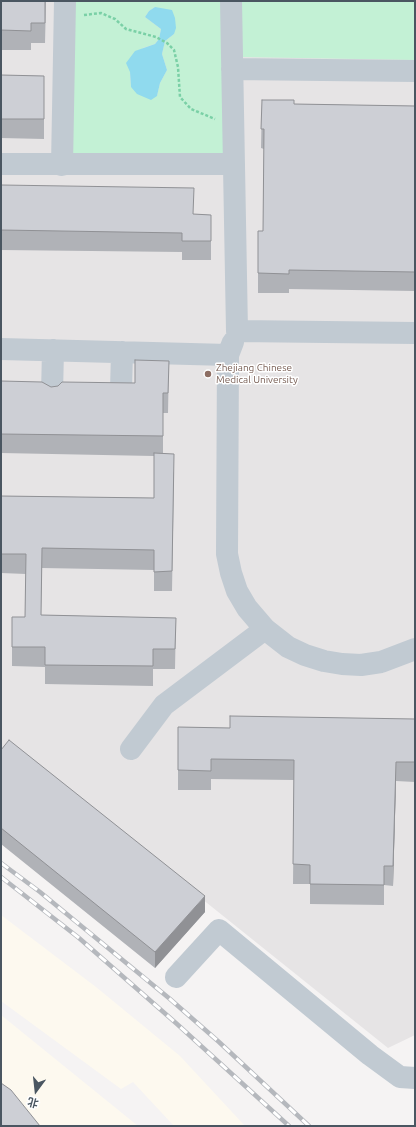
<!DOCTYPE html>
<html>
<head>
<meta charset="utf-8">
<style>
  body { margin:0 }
  #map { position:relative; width:416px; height:1127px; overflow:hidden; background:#f5f3f3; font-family:Ubuntu,"Noto Sans SC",sans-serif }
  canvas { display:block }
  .frame { position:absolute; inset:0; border:2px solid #4a5661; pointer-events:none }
  .north { position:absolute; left:16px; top:1071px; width:40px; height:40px; -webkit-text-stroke:3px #fff; paint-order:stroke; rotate:195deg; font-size:11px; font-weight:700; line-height:16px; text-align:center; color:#4a5661 }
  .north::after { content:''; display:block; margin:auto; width:14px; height:18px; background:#4a5661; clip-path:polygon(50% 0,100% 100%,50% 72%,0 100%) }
</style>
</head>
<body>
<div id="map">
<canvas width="416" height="1127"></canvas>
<div class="frame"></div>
<div class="north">北</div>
</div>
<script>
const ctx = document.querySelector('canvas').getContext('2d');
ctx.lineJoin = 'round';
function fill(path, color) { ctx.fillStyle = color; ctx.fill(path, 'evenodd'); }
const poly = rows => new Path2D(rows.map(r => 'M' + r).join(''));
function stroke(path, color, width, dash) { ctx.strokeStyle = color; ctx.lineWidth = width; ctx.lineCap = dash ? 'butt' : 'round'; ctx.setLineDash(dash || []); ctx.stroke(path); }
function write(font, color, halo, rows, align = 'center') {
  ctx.font = font + ' Ubuntu,sans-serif'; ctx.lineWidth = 3; ctx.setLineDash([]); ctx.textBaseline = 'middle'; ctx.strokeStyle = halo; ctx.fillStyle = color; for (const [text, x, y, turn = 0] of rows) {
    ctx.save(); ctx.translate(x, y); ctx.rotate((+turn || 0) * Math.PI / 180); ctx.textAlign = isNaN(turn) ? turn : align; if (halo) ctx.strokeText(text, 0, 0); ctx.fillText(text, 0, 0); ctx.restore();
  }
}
const commercial = poly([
  [1,915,96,987,180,1056,245,1126,174,1126,133,1082,121,1089,1,1001],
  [1,1015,138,1126,1,1126]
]);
const education = poly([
  [1,1,415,1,415,1035,388,1048,41,770,1,747]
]);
const green = poly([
  [71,1,228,1,226,160,69,157],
  [155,7,174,34,165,41,162,54,167,70,160,83,157,96,131,87,130,72,143,48,155,44,159,39,161,29,145,17,149,11],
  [240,1,415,1,415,60,240,57]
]);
const water = poly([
  [155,7,172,10,175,18,176,28,174,34,165,41,162,54,167,70,160,83,157,96,151,100,137,94,131,87,130,72,126,63,135,51,155,44,159,39,161,29,145,17,149,11]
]);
const path = poly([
  [84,15,101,13,115,19,126,29,156,37,167,43,174,50,178,67,180,97,191,109,215,119]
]);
const minor = poly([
  [231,1,237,331,415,333],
  [232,69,415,71],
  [1,164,234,164],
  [62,165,65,1],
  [1,349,228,355,233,342],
  [228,355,227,554,231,573,237,591,247,608,265,629,288,647,305,655,324,661,342,664,361,665,381,662,415,649],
  [121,390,122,352],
  [52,394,53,350],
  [131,749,164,705,265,629],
  [176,977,219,930,370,1055,400,1077,415,1078]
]);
const rail = poly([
  [1,863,40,892,170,999,219,1042,309,1126],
  [1,877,79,938,177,1024,289,1126]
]);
const wall = poly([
  [1,1,46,1,45,43,31,43,31,50,1,50],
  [1,75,44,76,44,139,1,138],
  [262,100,294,104,415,106,415,291,289,289,289,293,258,293,258,231,263,231,264,149,261,148],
  [1,185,194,214,211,215,211,260,182,260,182,252,1,250],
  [169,361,168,413,163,413,163,453,174,473,172,591,154,591,154,570,42,568,41,615,176,618,175,669,153,669,153,686,45,684,45,667,12,666,12,617,25,617,26,574,1,573,1,496,154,498,154,456,1,453,1,381,51,387,135,383],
  [415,719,415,782,396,781,393,886,384,885,384,905,310,904,310,884,293,884,294,780,211,779,211,790,178,790,178,727,230,728],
  [1,750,205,912,155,968,1,844]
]);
const shadedWall = poly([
  [396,762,396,781,393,886,393,866],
  [205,896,205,912,155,968,155,952]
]);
const building = poly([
  [1,1,45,1,45,23,31,23,31,31,1,30,1,1],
  [1,75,44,76,44,119,1,119,1,75],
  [262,100,294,100,294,104,415,106,415,272,289,270,289,274,258,273,258,231,263,231,264,129,261,129,262,100],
  [1,185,194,188,193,214,211,215,211,241,182,241,182,233,1,230,1,185],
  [135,360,169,361,168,393,163,393,163,436,1,434,1,381,42,382,51,387,58,386,62,382,135,383,135,360],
  [154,453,174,454,172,571,154,572,154,550,42,548,41,615,176,618,175,649,153,649,153,666,45,665,45,647,12,647,12,617,25,617,26,554,1,554,1,496,154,498,154,453],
  [230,716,415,719,415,762,396,762,393,866,384,866,384,885,310,884,310,865,293,864,294,760,211,759,211,771,178,770,178,727,230,728,230,716],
  [9,740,205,896,155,952,1,828,1,750,9,740],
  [1,1083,11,1090,40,1126,1,1126,1,1083]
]);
const markers = [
  [208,374,4,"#8d6e63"]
];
const educationNames = [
  ["Zhejiang Chinese",216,368],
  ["Medical University",216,380]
];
fill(commercial, '#fdf9ef');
fill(education, '#e6e4e5');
fill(green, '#c3f1d5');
fill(water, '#90daee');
stroke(path, '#7ad0a6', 2.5, [3, 2]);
stroke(minor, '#c1cad2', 22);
stroke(rail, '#b5b8bd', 4.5);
stroke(rail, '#fff', 3, [9]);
fill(wall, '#b0b2b7');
fill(shadedWall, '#909195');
fill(building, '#cdcfd5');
stroke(building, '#909195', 1);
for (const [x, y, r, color] of markers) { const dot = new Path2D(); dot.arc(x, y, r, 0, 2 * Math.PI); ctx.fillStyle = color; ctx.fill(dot); stroke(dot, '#fff', 1.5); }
write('10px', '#785e54', '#fff', educationNames, 'left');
</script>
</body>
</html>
